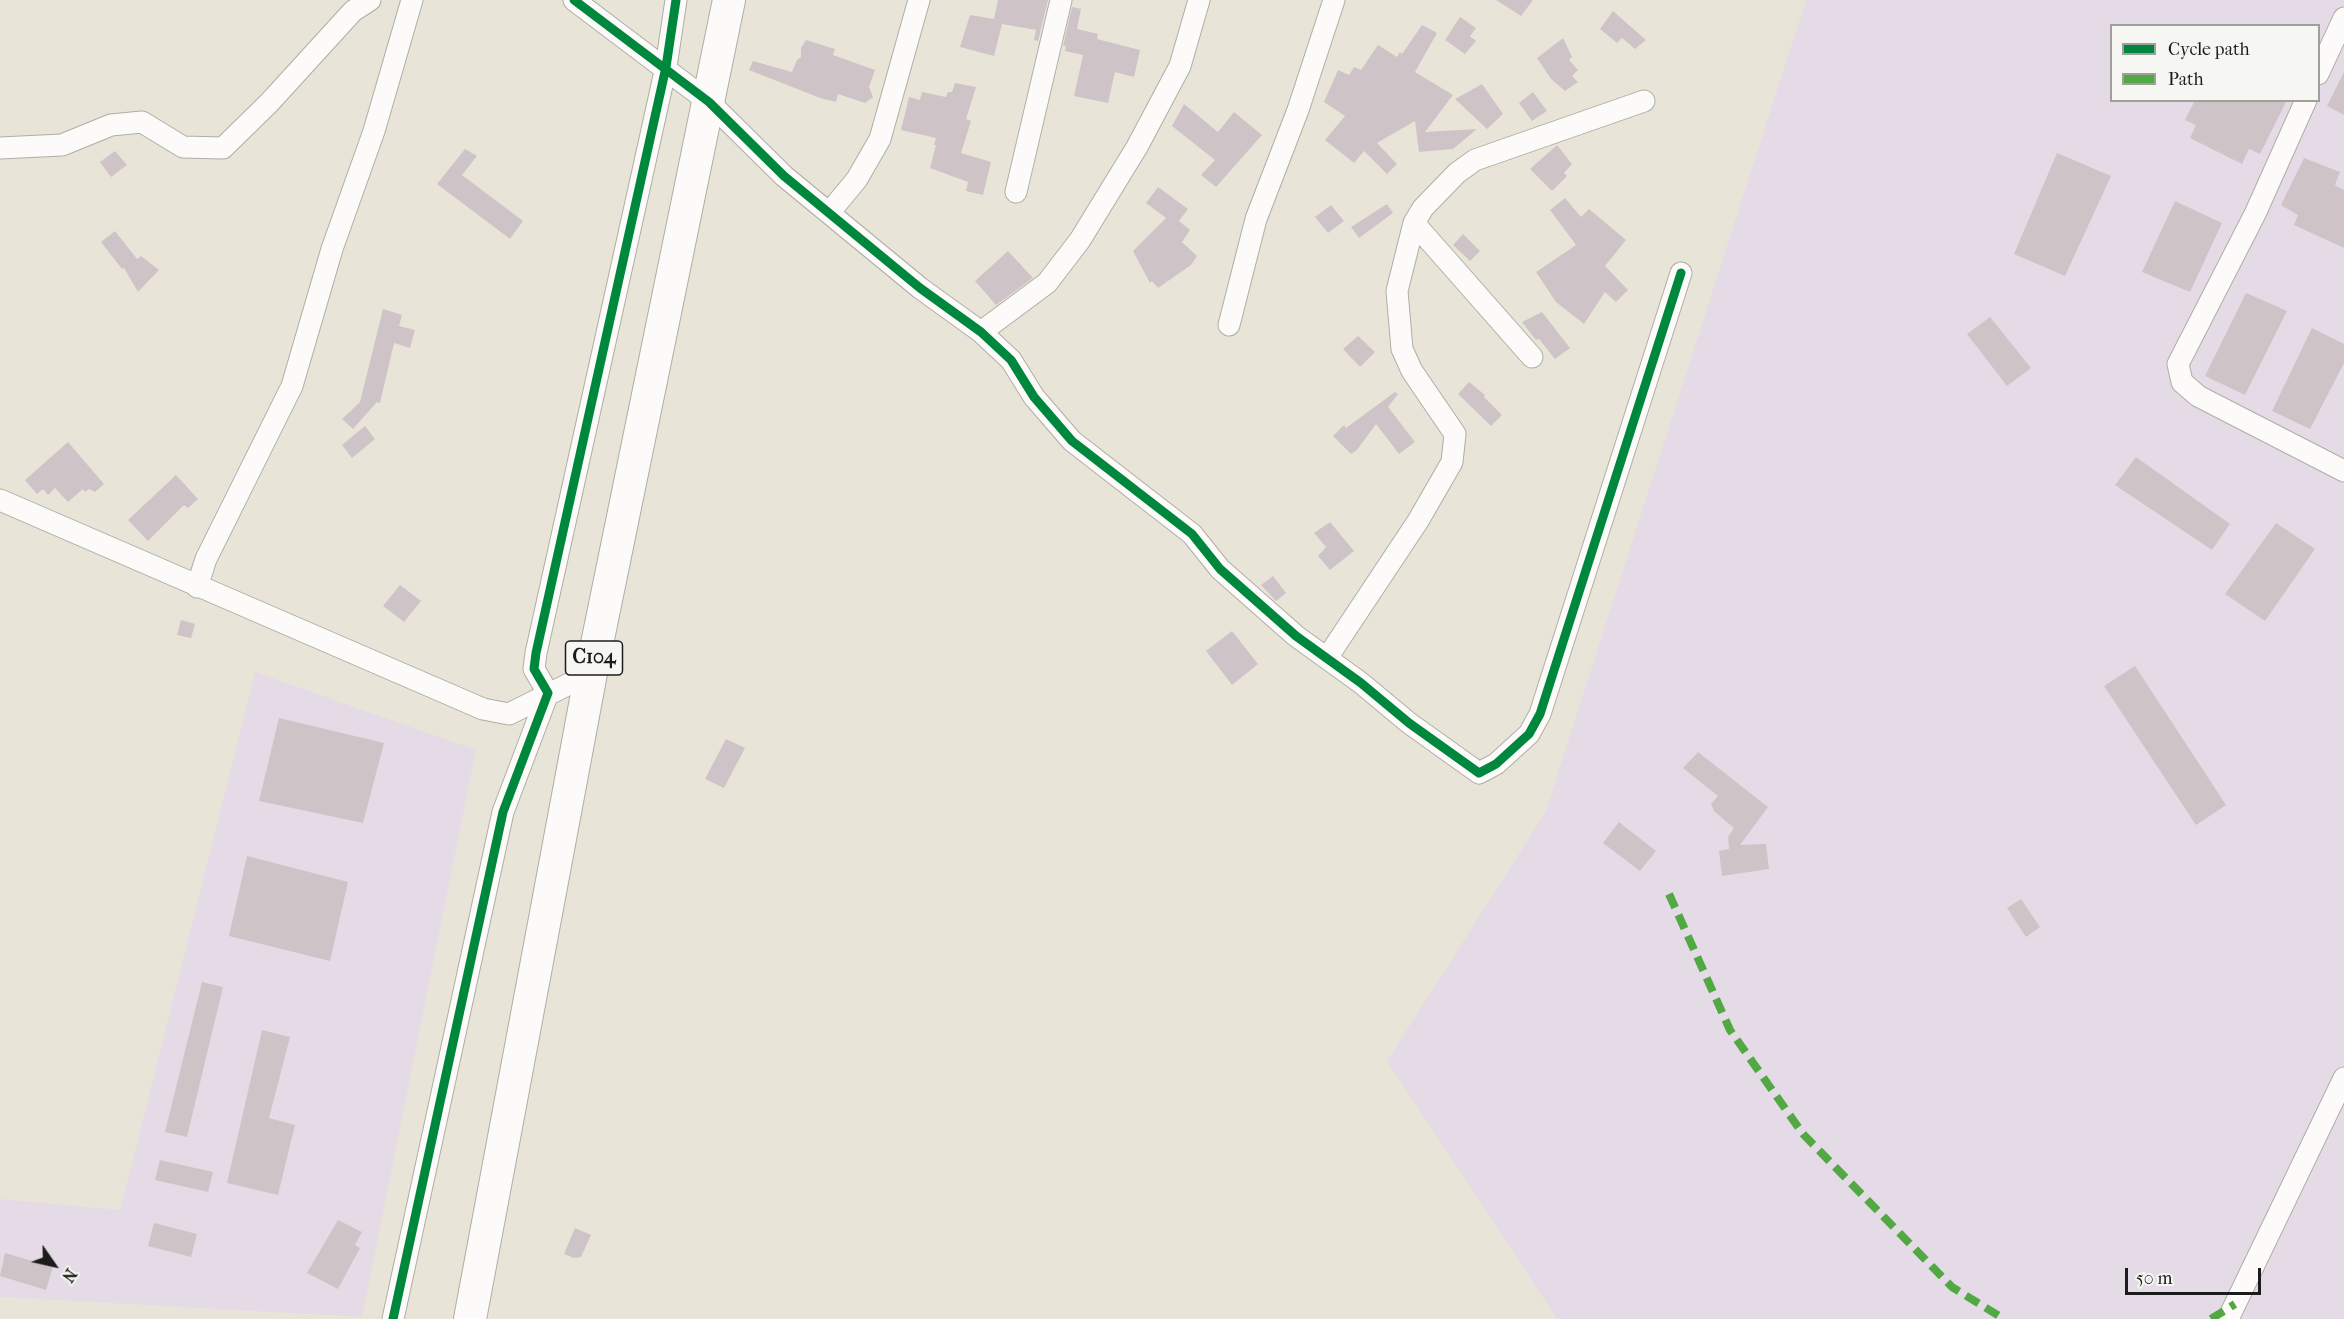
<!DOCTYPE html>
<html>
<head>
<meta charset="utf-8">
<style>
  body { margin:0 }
  #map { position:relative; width:2344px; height:1319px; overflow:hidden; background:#e8e5d8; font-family:"IM FELL French Canon",serif }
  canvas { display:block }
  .legend { position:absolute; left:2110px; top:24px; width:210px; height:78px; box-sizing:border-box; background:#f6f6f2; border:2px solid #9f9f9c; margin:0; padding:8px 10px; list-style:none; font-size:18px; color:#1c1c1c }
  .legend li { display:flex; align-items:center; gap:12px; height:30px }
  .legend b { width:30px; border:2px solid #9f9f9c }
  .north { position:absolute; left:24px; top:1235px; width:60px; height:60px; -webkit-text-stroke:4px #f6f6f2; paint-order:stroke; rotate:124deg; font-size:16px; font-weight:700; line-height:24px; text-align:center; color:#1c1c1c }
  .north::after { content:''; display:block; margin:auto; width:21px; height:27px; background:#1c1c1c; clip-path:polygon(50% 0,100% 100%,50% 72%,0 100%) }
  .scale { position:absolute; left:2125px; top:1268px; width:136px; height:27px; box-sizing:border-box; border:3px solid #1c1c1c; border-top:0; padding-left:8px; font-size:18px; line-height:21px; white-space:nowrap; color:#1c1c1c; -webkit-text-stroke:4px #f6f6f2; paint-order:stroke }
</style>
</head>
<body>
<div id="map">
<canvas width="2344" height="1319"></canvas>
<ul class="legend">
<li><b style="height:8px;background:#00873e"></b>Cycle path</li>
<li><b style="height:8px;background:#52a943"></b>Path</li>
</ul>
<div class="north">N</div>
<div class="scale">50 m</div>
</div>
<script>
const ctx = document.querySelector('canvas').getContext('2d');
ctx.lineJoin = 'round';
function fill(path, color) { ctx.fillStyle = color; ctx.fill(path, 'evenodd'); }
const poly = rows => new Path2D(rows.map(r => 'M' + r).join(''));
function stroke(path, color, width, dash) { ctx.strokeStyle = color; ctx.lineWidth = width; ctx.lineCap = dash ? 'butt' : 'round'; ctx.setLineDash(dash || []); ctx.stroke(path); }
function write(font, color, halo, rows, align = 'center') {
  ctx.font = font + ' "IM FELL French Canon",serif'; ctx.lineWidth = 4.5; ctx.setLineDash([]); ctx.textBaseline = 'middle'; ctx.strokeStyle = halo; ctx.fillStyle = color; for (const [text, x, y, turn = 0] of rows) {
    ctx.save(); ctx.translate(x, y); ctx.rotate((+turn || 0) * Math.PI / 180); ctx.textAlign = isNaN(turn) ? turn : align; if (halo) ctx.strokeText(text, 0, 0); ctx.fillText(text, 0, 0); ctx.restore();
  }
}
const built = poly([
  [1806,0,2344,0,2344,1319,1557,1319,1387,1061,1545,813],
  [2112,26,2318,26,2318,100,2112,100],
  [255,672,476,750,362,1317,0,1297,0,1199,120,1210]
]);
const building = poly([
  [998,0,1048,0,1038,41,1034,40,1036,30,1002,24,994,56,960,47,970,15,994,19],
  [1496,0,1533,0,1521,16],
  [1072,7,1081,9,1077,29,1098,34,1097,39,1140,50,1134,77,1115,72,1108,103,1074,96,1083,55,1065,51,1066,46,1063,46],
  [1613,11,1646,40,1635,49,1622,38,1617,43,1600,29],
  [1460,17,1476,28,1470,36,1476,41,1465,54,1445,40],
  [1422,25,1437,33,1415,72,1453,95,1425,132,1477,129,1453,149,1419,152,1415,121,1377,143,1397,164,1387,174,1364,151,1354,163,1325,140,1345,116,1324,102,1338,70,1349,75,1354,67,1361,70,1378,45,1397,57,1400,52,1402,54],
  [1563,38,1572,57,1569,60,1578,70,1572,76,1578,82,1565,91,1551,79,1537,58],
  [806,40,835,49,833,55,875,70,869,87,873,97,865,103,838,94,836,102,820,98,749,70,753,61,792,72,797,60,801,57,801,48],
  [2344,72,2344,115,2327,106],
  [955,83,976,87,966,119,971,121,961,153,991,162,983,195,966,191,968,182,930,168,936,145,934,145,936,138,901,130,909,97,920,100,922,92,946,97,948,92,952,92],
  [1482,84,1503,114,1487,129,1455,99],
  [1533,92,1547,111,1532,121,1519,103],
  [2195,100,2287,100,2260,154,2249,149,2242,164,2190,138,2196,125,2185,120],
  [1184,104,1218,132,1234,112,1262,135,1216,187,1201,175,1215,160,1172,126],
  [1557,145,1572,164,1564,173,1567,176,1552,191,1530,169],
  [465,149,477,156,462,175,523,221,510,239,437,184],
  [115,151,127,165,111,177,100,162],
  [2057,153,2111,176,2065,276,2014,254],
  [2304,158,2340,172,2335,185,2344,190,2344,248,2294,225,2298,215,2281,205],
  [1158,187,1188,209,1179,221,1190,230,1182,242,1197,256,1191,265,1158,288,1152,281,1150,283,1133,251,1166,218,1146,203],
  [1565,198,1581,217,1589,209,1626,240,1605,266,1628,290,1616,302,1605,292,1584,324,1556,302,1536,272,1576,245,1550,210],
  [2175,201,2222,223,2190,292,2142,272],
  [1387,204,1393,213,1359,238,1351,227],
  [1331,205,1344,221,1328,233,1315,217],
  [115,231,137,259,141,256,159,270,138,292,124,268,122,269,101,242],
  [1463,234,1480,251,1470,261,1453,245],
  [1008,251,1033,278,996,305,975,281],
  [2246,293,2287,311,2245,395,2205,376],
  [383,309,402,315,399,326,415,330,410,348,394,343,380,403,377,402,353,429,342,419,360,402],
  [1542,312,1570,348,1555,359,1539,339,1536,340,1522,322],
  [1990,317,2031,368,2007,386,1967,334],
  [2312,328,2344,344,2344,363,2310,429,2272,411],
  [1358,336,1375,352,1360,367,1343,349],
  [1469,382,1485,395,1484,397,1502,415,1491,426,1458,394],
  [1395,392,1398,394,1388,407,1415,442,1399,454,1376,424,1357,450,1351,454,1333,436,1344,425,1346,428],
  [365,426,375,439,352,458,342,445],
  [68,442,104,484,95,492,89,489,85,492,83,489,68,502,55,488,48,495,43,489,37,494,25,480],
  [2136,457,2230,524,2212,550,2115,485],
  [176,475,198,499,188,508,184,505,148,541,128,520],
  [1330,522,1354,551,1330,570,1318,556,1326,547,1314,533],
  [2276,523,2315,549,2265,621,2225,594],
  [1273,576,1286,593,1276,601,1261,585],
  [400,585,421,601,404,622,383,606],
  [181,620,195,624,191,638,177,635],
  [1232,631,1258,664,1232,685,1206,651],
  [2135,666,2226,805,2196,825,2104,686],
  [279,718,384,743,363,823,259,801],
  [726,739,745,748,724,788,705,779],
  [1698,752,1768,807,1740,845,1766,844,1769,869,1722,876,1719,851,1729,849,1728,837,1734,828,1714,811,1711,804,1718,796,1683,768],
  [1619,822,1656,851,1640,871,1603,843],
  [247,856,348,882,330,961,229,936],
  [2021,899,2040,927,2026,937,2007,908],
  [202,982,223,987,187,1137,165,1132],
  [262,1030,290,1037,269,1118,295,1125,278,1195,227,1183],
  [160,1160,213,1172,208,1192,155,1180],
  [338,1220,362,1232,355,1245,360,1248,338,1289,307,1273],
  [154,1223,197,1234,191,1257,148,1246],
  [575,1228,591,1235,581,1257,574,1258,564,1254],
  [5,1253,53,1267,46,1290,0,1276]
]);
const minor = poly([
  [574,0,709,102,784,176,920,288,981,332,1011,360,1034,397,1072,441,1192,534,1220,569,1296,636,1361,683,1409,723,1479,773,1496,764,1529,734,1540,714,1681,273],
  [2318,74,2344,18],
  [2306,100,2255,214,2178,364,2182,382,2198,396,2344,471],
  [0,148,62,145,111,125,142,122,183,147,223,148,269,103,353,11,370,0],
  [1016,192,1061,0],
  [829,213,857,179,880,139,919,0],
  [1414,223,1532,357],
  [1229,325,1256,219,1298,110,1334,0],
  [981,332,1047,283,1080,240,1137,147,1180,66,1199,0],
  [0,500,483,709,509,714,591,673],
  [197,587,206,559,292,386,332,249,374,131,412,0],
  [1327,658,1418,521,1452,462,1455,434,1412,371,1402,349,1397,291,1414,223,1423,208,1457,173,1475,160,1644,101],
  [393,1319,503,812,548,693,534,669,536,653,666,67,676,0],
  [2228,1319,2344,1078]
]);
const highway = poly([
  [470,1319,591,673,729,0]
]);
const quiet = poly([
  [1669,894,1730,1030,1803,1134,1952,1287,2004,1319],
  [2211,1319,2235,1304]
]);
const cycleway = poly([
  [574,0,709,102,784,176,920,288,981,332,1011,360,1034,397,1072,441,1192,534,1220,569,1296,636,1361,683,1409,723,1479,773,1496,764,1529,734,1540,714,1681,273],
  [393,1319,503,812,548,693,534,669,536,653,666,67,676,0]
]);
const shields = [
  [594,658,57]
];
const shieldNames = [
  ["C104",594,658]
];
fill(built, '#e5dbe6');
fill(building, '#cec4c7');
stroke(minor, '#afada5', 23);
stroke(highway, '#afada5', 34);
stroke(minor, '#fcfbf9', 21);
stroke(highway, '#fcfbf9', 32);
stroke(quiet, '#52a943', 8, [15, 8]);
stroke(cycleway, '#00873e', 9);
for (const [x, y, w] of shields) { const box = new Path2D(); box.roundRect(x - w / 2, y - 17, w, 34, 4.5); ctx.fillStyle = '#f6f6f2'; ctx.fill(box); stroke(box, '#1c1c1c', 1.5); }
write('bold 20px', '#1c1c1c', null, shieldNames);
</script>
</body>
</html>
